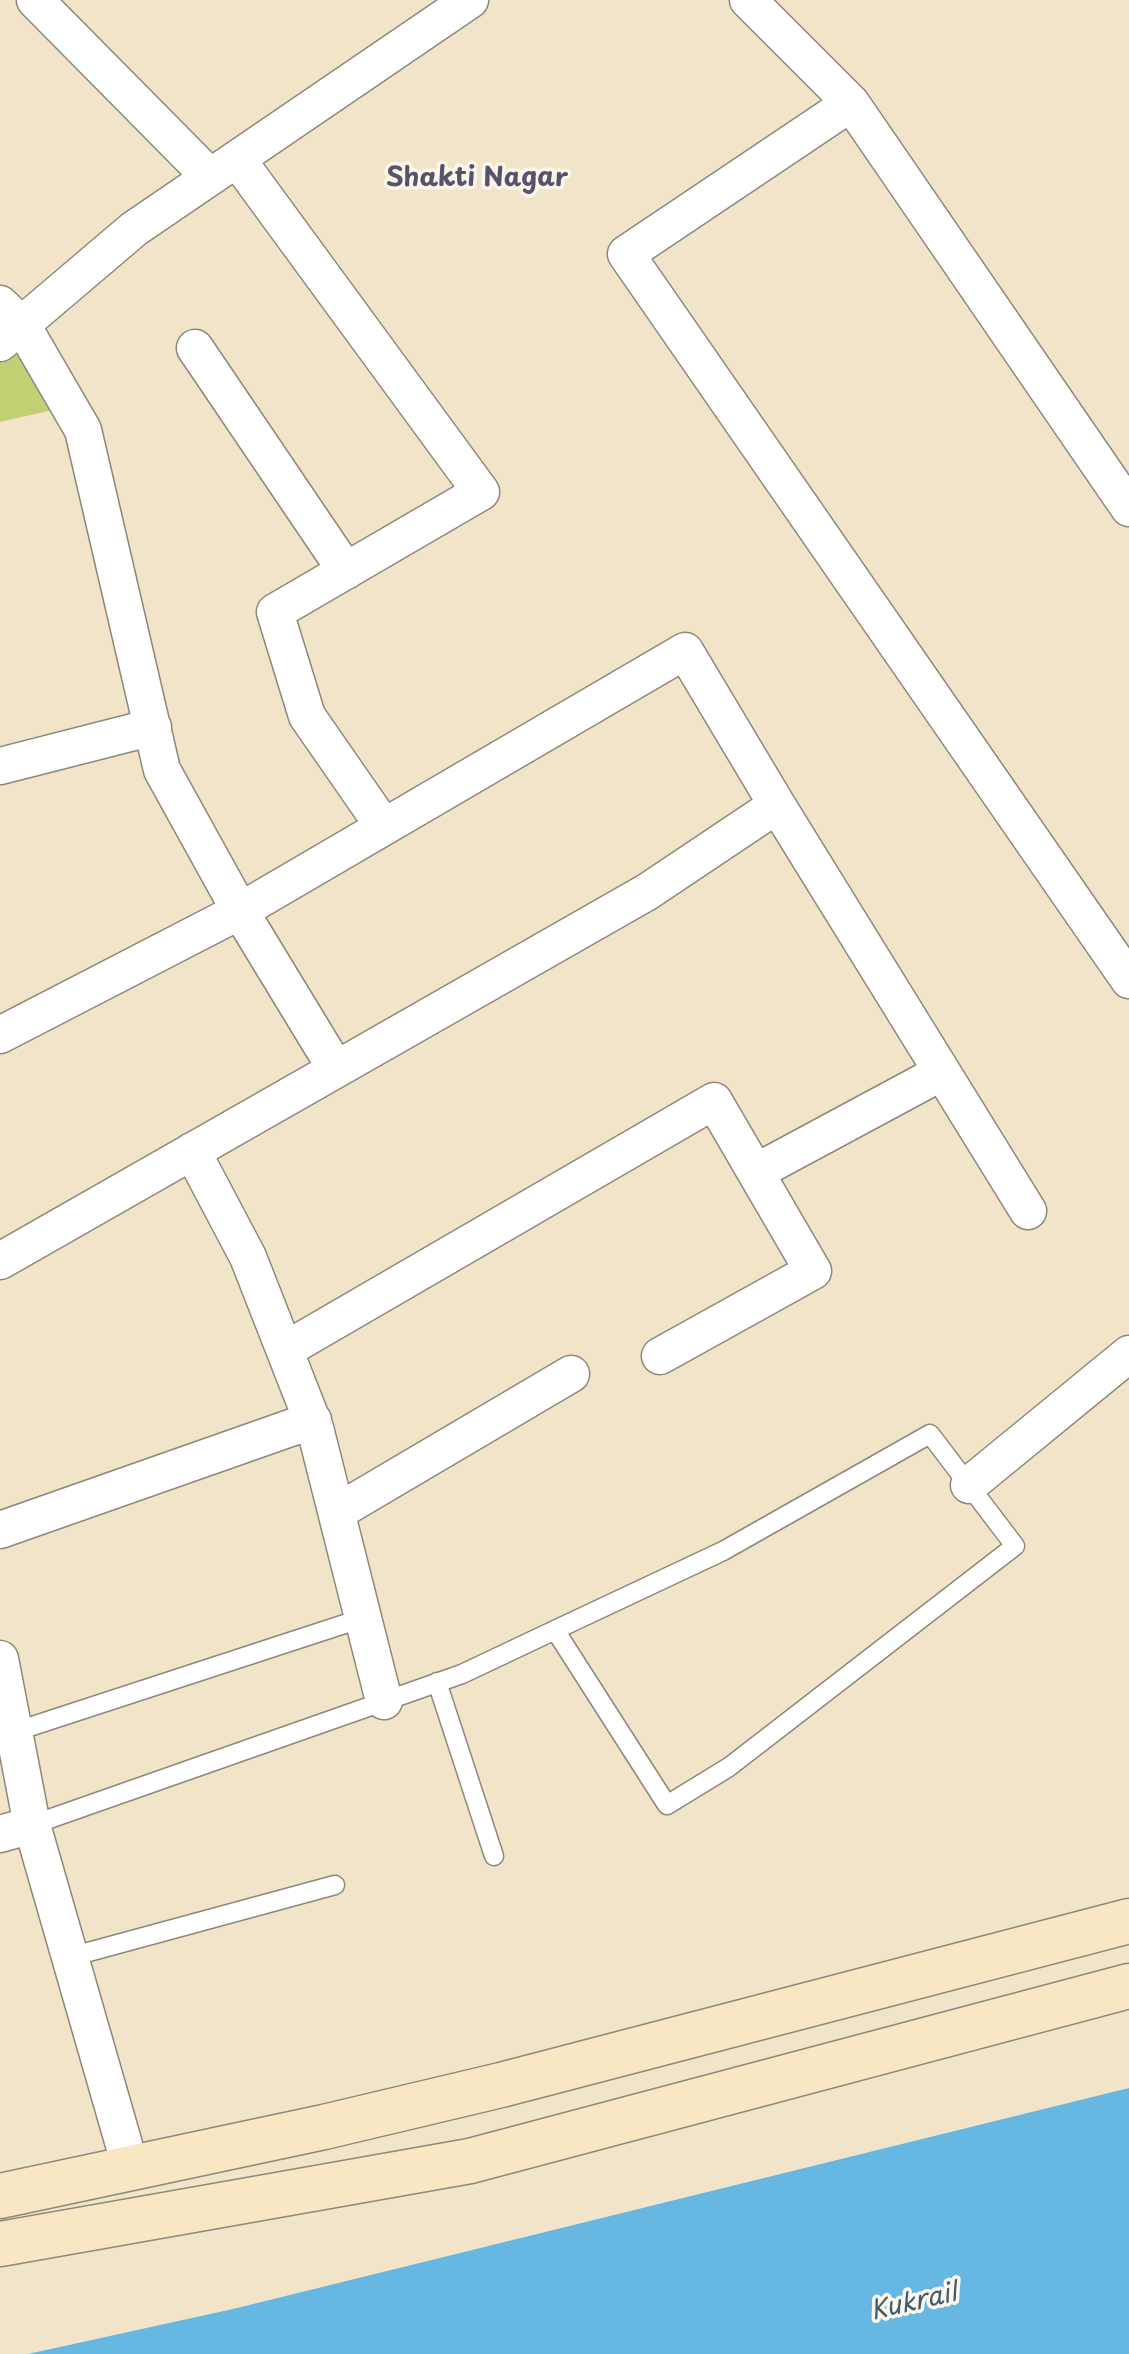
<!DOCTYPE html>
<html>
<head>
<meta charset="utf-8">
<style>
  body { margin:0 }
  canvas { display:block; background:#f1e4c8 }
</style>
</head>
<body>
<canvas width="1129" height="2354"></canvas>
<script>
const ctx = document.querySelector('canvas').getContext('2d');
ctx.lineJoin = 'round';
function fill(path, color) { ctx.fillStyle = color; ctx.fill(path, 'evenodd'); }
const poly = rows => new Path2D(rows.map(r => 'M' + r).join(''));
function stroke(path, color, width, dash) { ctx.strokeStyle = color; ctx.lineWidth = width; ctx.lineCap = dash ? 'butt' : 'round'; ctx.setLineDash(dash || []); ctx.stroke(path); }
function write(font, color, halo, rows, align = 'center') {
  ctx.font = font + ' "Playpen Sans",sans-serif'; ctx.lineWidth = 7; ctx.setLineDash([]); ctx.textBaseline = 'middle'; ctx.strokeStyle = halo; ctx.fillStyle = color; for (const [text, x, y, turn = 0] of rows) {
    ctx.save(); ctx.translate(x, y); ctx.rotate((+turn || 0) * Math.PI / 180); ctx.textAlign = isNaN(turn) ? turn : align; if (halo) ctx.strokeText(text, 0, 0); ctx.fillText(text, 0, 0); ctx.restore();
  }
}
const green = poly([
  [15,343,61,408,0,422,0,359]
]);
const water = poly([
  [1129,2088,1129,2354,28,2354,233,2309]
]);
const lane = poly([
  [437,1682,494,1856],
  [14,1732,363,1618],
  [32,1825,462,1674,555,1630,723,1551,930,1434,1015,1546,729,1767,667,1805,555,1630],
  [70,1957,335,1885]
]);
const street = poly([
  [35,0,210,177],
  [748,0,851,103,1129,508],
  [851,103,626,254,1129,980],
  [237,159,481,492,275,612,307,716,384,827],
  [0,304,22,325,83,430,162,770,240,911,336,1069],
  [0,343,134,229,470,0],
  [195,348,346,571],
  [0,766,153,727],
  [0,1035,240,911,685,651,777,805,1028,1211],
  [192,1151,248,1257,315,1428,384,1701],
  [756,1172,942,1072],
  [0,1261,647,892,777,805],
  [285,1350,714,1101,813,1271,660,1356],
  [969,1485,1129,1354],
  [337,1512,571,1374],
  [0,1530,313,1420],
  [0,1659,32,1825,131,2169],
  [0,1834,32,1825]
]);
const secondary = poly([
  [0,2196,324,2127,501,2085,1129,1921],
  [0,2244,470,2161,1129,1986]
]);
const neighbourhoodNames = [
  ["Shakti Nagar",477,179]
];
const waterNames = [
  ["Kukrail",914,2303,-13]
];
fill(green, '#c1d072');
fill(water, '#66b7e1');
stroke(lane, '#8e887a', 21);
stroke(street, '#8e887a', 39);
stroke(secondary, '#8e887a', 47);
stroke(lane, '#fff', 18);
stroke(street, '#fff', 36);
stroke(secondary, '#f9e7c3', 44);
write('bold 26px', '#58536a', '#fbf7ec', neighbourhoodNames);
write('italic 26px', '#405c6b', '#fbf7ec', waterNames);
</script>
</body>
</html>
